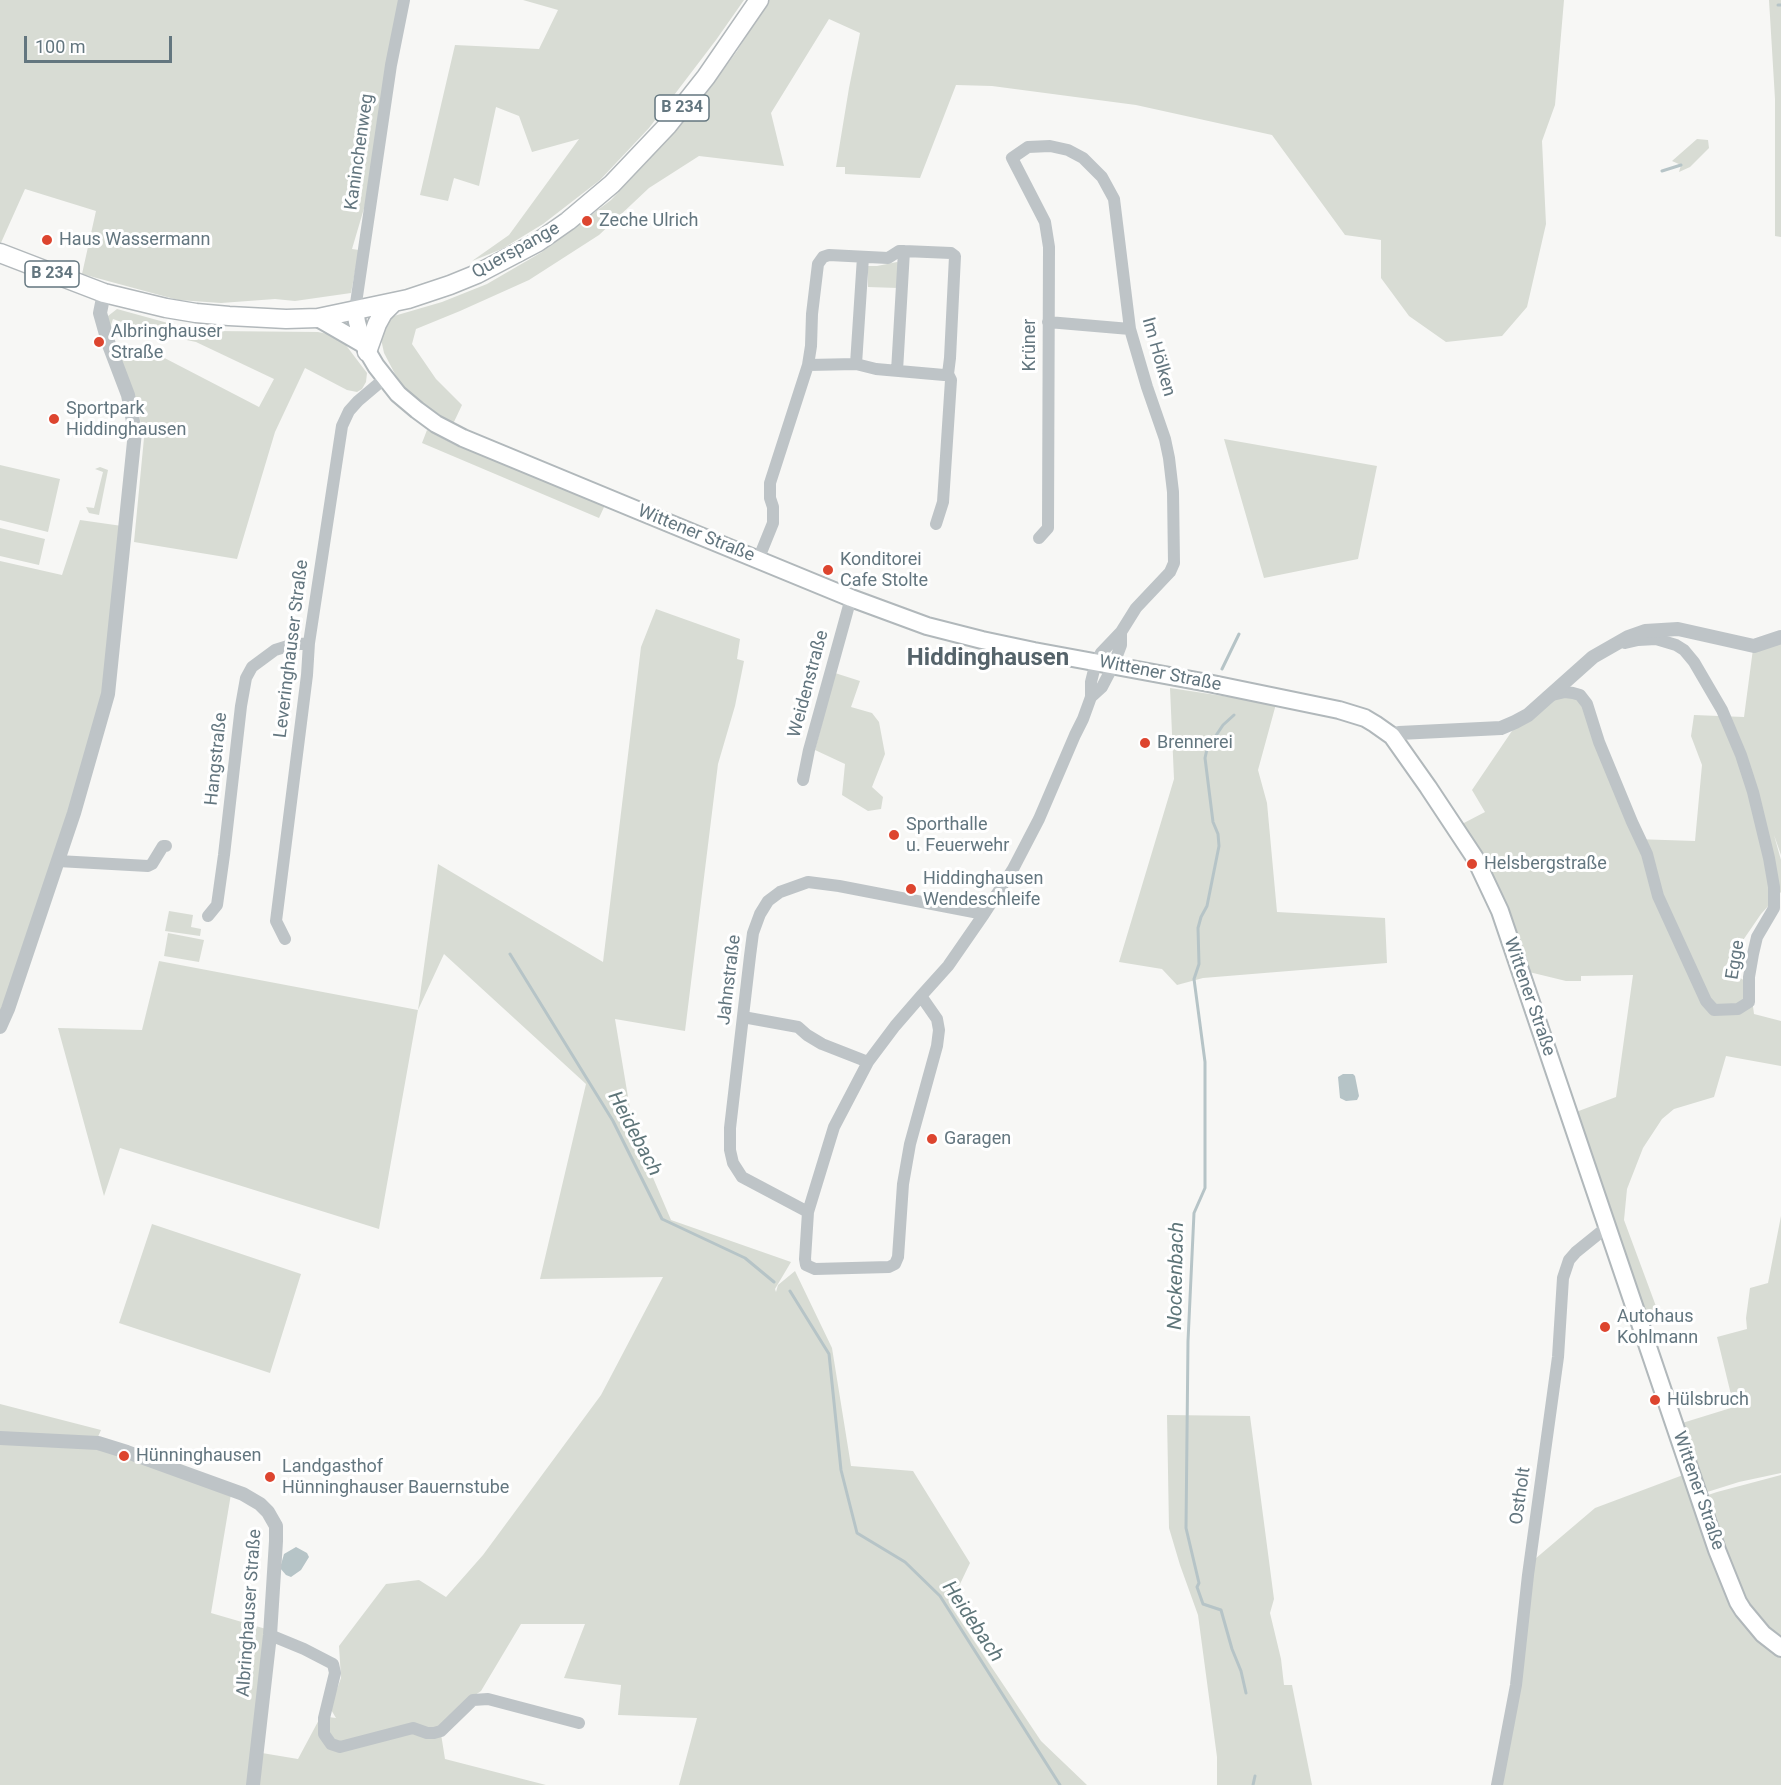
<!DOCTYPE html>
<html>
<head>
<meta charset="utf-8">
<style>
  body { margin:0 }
  #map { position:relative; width:1781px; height:1785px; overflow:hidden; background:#f7f7f5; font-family:Roboto,sans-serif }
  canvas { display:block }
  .scale { position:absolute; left:24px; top:36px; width:148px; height:27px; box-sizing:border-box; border:3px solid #63767f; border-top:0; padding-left:8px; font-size:18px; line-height:21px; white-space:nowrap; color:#63767f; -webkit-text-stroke:4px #fff; paint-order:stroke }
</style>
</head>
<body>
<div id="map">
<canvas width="1781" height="1785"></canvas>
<div class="scale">100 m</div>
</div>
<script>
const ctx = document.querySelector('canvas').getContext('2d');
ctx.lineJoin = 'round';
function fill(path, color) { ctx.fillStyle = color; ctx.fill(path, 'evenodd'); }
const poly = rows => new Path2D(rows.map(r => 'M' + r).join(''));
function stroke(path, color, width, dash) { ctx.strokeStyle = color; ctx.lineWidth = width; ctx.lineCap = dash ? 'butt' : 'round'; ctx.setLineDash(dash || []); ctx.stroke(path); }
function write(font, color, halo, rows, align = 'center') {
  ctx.font = font + ' Roboto,sans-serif'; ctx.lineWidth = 6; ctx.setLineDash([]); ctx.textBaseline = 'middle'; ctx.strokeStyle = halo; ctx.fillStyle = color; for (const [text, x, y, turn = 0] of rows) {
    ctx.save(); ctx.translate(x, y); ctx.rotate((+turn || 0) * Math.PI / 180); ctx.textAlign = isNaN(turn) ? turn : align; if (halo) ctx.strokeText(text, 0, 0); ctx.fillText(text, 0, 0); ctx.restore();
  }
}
const green = poly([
  [0,0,400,0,365,205,352,249,359,250,351,293,295,301,275,299,221,303,178,300,82,274,96,211,25,189,0,245],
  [523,0,744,0,716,40,649,128,600,180,543,224,502,249,472,261,509,235,579,139,532,152,519,116,496,107,479,186,454,178,448,201,420,195,455,45,539,49,558,10],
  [769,0,1564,0,1555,105,1542,141,1546,224,1527,307,1502,336,1446,342,1409,316,1381,278,1381,240,1345,235,1272,135,1136,105,992,86,956,85,920,178,845,174,845,167,836,167,849,88,860,33,829,19,771,113,784,166,699,156,649,188,599,235,529,280,460,311,416,329,412,344,436,379,462,405,453,424,421,402,404,388,395,374,384,353,380,334,383,325,394,316,442,302,487,284,542,252,611,200,673,134,704,96,737,51],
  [1769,0,1781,0,1781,237,1775,236,1775,99],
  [1697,139,1708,140,1709,148,1690,167,1679,172,1681,165,1672,161],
  [897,262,902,265,898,288,868,287,868,266,877,266],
  [117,309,186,328,214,331,318,332,328,334,342,340,367,373,366,382,362,389,357,392,347,390,305,368,275,432,237,559,134,542,144,438,135,397,119,353,151,351,259,407,274,379,196,342,149,332,113,319,111,325,112,335,106,322,108,316],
  [427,430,455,445,605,505,599,518,422,443],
  [1224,439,1377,466,1358,559,1264,578],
  [0,465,60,479,48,532,0,520],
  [100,467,108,470,99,515,89,513,86,507,94,508,103,472,95,469],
  [80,520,122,526,105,685,65,824,0,1016,0,561,62,575],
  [0,528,45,539,39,565,0,556],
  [656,609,740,639,737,659,744,661,735,706,718,764,685,1031,615,1019,634,1133,671,1220,791,1262,775,1289,776,1292,778,1285,795,1271,832,1348,851,1466,913,1471,970,1563,950,1605,1041,1741,1087,1785,679,1785,697,1718,618,1715,621,1685,564,1678,585,1624,521,1624,481,1691,465,1702,441,1734,445,1759,546,1785,258,1785,262,1753,298,1759,321,1716,336,1718,330,1708,341,1678,339,1646,386,1584,419,1580,446,1597,483,1555,601,1395,663,1277,540,1279,586,1084,444,954,418,1010,379,1229,120,1148,104,1196,58,1028,142,1030,159,961,418,1010,438,864,603,962,641,647],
  [1781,640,1781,855,1774,835,1781,860,1781,892,1761,914,1724,968,1750,984,1754,1014,1781,1021,1781,1066,1726,1056,1714,1097,1674,1109,1662,1119,1643,1148,1627,1189,1624,1220,1657,1309,1644,1315,1576,1112,1616,1097,1633,975,1581,976,1581,981,1566,981,1525,971,1460,825,1485,812,1472,790,1516,725,1552,698,1575,696,1584,704,1635,839,1695,841,1702,765,1691,736,1694,715,1744,717,1753,649],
  [835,673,860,681,851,707,872,713,879,722,885,754,872,787,883,797,881,809,868,811,842,795,845,764,815,750],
  [1170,688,1276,704,1258,770,1267,803,1277,912,1385,918,1387,963,1203,978,1177,985,1162,969,1119,962,1174,779],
  [169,911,193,915,191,927,201,929,200,936,165,931],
  [168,933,204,940,199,962,164,956],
  [1781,1216,1781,1473,1739,1482,1704,1493,1679,1424,1734,1407,1717,1337,1747,1329,1746,1318,1750,1288,1768,1283],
  [152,1224,301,1274,270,1373,119,1323],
  [0,1404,101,1430,97,1439,113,1452,231,1494,211,1613,266,1629,248,1785,0,1785],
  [1167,1415,1250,1416,1274,1599,1270,1613,1281,1659,1284,1685,1292,1685,1312,1785,1217,1785,1217,1757,1198,1615,1180,1565,1169,1528],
  [1683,1475,1714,1564,1738,1619,1769,1647,1781,1655,1781,1785,1499,1785,1535,1559,1595,1508],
  [1781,1475,1781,1639,1750,1610,1737,1583,1705,1496,1717,1492]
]);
const water = poly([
  [1343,1074,1353,1074,1355,1076,1359,1096,1357,1100,1346,1101,1340,1098,1338,1077],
  [296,1547,307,1553,309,1557,301,1570,291,1577,286,1575,280,1568,284,1554]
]);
const stream = poly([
  [1778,5,1781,5],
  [1662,171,1681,165],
  [1222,669,1239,634],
  [1234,715,1223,725,1207,749,1205,758,1213,822,1218,834,1219,846,1207,906,1201,917,1198,928,1199,964,1194,979,1205,1062,1205,1188,1194,1213,1188,1341,1186,1528,1199,1583,1197,1587,1203,1604,1221,1610,1232,1649,1241,1671,1246,1693],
  [510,954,613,1121,662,1219,745,1258,774,1282],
  [790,1291,829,1354,841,1470,857,1533,905,1562,940,1596,1060,1785],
  [1253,1785,1255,1776]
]);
const minor = poly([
  [355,310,391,65,404,0],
  [1048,322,1130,329],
  [856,364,863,257],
  [897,371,904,251],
  [936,524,943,502,951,380,948,374],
  [758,560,773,523,773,507,770,498,770,483,808,365,811,346,812,314,818,264,823,257,829,255,888,258,899,251,904,251,951,253,955,256,950,358,948,374,944,375,876,369,856,364,808,365],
  [1548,696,1565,692,1573,693,1580,695,1587,704,1599,742,1632,822,1647,854,1658,896,1706,1001,1714,1010,1738,1009,1749,1002,1749,977,1753,954,1757,937,1774,908,1774,887,1769,858,1753,792,1741,755,1722,710,1694,662,1684,650,1676,645,1656,639,1638,640,1625,643],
  [1091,697,1102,687,1113,666,1121,645,1121,632],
  [803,780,809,750,851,598],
  [58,861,148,866,152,864,163,846,166,846],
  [208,916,217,905,224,855,241,706,246,678,252,667,275,650,291,645,309,643],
  [285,939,276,921,307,675,309,643,342,426,349,411,358,401,384,379],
  [921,996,937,1019,939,1030,937,1046,910,1144,903,1184,898,1257,895,1264,889,1267,815,1269,806,1265,805,1259,808,1212,834,1127,868,1062,895,1026,921,996,948,966,984,914,1013,869,1039,819,1075,735,1083,719,1091,697,1091,682,1096,662,1101,653,1121,632,1136,608,1170,572,1174,563,1173,492,1169,458,1165,439,1147,387,1130,329,1114,199,1102,177,1083,158,1068,150,1050,146,1028,147,1012,158,1045,222,1049,247,1048,528,1039,538],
  [743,1017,798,1027,807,1035,822,1044,868,1062],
  [808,1212,742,1177,733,1163,730,1150,730,1128,750,956,753,933,760,914,768,901,780,892,808,882,839,886,984,914],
  [270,1635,304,1649,333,1664,335,1673,324,1718,324,1734,331,1744,340,1747,413,1728,427,1733,434,1733,441,1731,473,1700,488,1699,579,1723],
  [1497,1785,1516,1685,1528,1575,1558,1357,1563,1278,1569,1260,1576,1252,1602,1231,1608,1229]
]);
const tertiary = poly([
  [1392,736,1399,733,1501,728,1515,722,1528,715,1593,657,1628,637,1645,631,1678,629,1754,646,1781,637],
  [0,1027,8,1009,74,813,108,694,135,432,128,395,109,345,100,313,104,293],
  [0,1438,98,1443,127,1452,243,1494,260,1504,268,1512,276,1526,276,1541,270,1635,253,1785]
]);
const secondary = poly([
  [355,310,357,322,363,344,376,366,398,394,417,410,436,424,463,438,637,510,851,598,927,626,982,640,1034,651,1208,683,1339,710,1365,718,1375,724,1392,736,1428,787,1475,858,1500,911,1717,1550,1738,1602,1743,1610,1763,1634,1781,1648],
  [318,318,363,344]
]);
const primary = poly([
  [0,253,104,293,166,308,196,313,229,316,286,319,318,318,408,299,450,285,477,274,538,242,568,221,612,184,668,125,706,77,759,0],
  [367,352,377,324,383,313,394,302]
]);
const markers = [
  [587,221,6,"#dd452f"],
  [47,240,6,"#dd452f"],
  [99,342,6,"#dd452f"],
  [54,419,6,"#dd452f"],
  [828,570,6,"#dd452f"],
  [1145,743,6,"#dd452f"],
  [894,835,6,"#dd452f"],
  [1472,864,6,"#dd452f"],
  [911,889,6,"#dd452f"],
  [932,1139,6,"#dd452f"],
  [1605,1327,6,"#dd452f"],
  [1655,1400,6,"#dd452f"],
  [124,1456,6,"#dd452f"],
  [270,1477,6,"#dd452f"]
];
const shields = [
  [682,108,54],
  [52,274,54]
];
const shieldNames = [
  ["B 234",682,108],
  ["B 234",52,274]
];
const streetNames = [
  ["Kaninchenweg",360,152,-82],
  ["Querspange",516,251,-29],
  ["Krüner",1030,345,-90],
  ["Im Hölken",1158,357,74],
  ["Wittener Straße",696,534,22],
  ["Leveringhauser Straße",292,649,-83],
  ["Wittener Straße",1160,674,11],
  ["Weidenstraße",809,684,-75],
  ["Hangstraße",217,759,-84],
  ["Egge",1736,960,-81],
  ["Jahnstraße",730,980,-83],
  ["Wittener Straße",1529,997,71],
  ["Wittener Straße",1698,1491,71],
  ["Ostholt",1521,1496,-82],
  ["Albringhauser Straße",250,1613,-86]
];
const poiNames = [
  ["Zeche Ulrich",599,221],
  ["Haus Wassermann",59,240],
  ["Albringhauser",111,332],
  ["Straße",111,353],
  ["Sportpark",66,409],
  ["Hiddinghausen",66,430],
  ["Konditorei",840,560],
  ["Cafe Stolte",840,581],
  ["Brennerei",1157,743],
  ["Sporthalle",906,825],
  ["u. Feuerwehr",906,846],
  ["Helsbergstraße",1484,864],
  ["Hiddinghausen",923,879],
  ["Wendeschleife",923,900],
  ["Garagen",944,1139],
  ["Autohaus",1617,1317],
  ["Kohlmann",1617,1338],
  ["Hülsbruch",1667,1400],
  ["Hünninghausen",136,1456],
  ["Landgasthof",282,1467],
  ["Hünninghauser Bauernstube",282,1488]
];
const waterNames = [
  ["Heidebach",634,1134,62],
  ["Nockenbach",1177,1276,-89],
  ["Heidebach",972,1622,56]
];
const districtNames = [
  ["Hiddinghausen",988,659]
];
fill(green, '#d8dcd4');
fill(water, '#b6c4c7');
stroke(stream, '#b6c4c7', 3);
stroke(secondary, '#b1b8bb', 20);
stroke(primary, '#b2b8bb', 21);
stroke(minor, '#bec4c7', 12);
stroke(tertiary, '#bec4c7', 14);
stroke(secondary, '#fff', 16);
stroke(primary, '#fff', 18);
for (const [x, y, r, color] of markers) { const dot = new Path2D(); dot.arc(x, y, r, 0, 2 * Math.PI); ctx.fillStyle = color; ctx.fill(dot); stroke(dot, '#fff', 2); }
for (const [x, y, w] of shields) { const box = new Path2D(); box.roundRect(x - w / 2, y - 13, w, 26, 4.5); ctx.fillStyle = '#fff'; ctx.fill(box); stroke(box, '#63767f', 1.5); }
write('bold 16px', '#63767f', null, shieldNames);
write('18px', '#63767f', '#fff', streetNames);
write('18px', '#63767f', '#fff', poiNames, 'left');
write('italic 20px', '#5e7579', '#fff', waterNames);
write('bold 24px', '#55636a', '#fff', districtNames);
</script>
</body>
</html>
